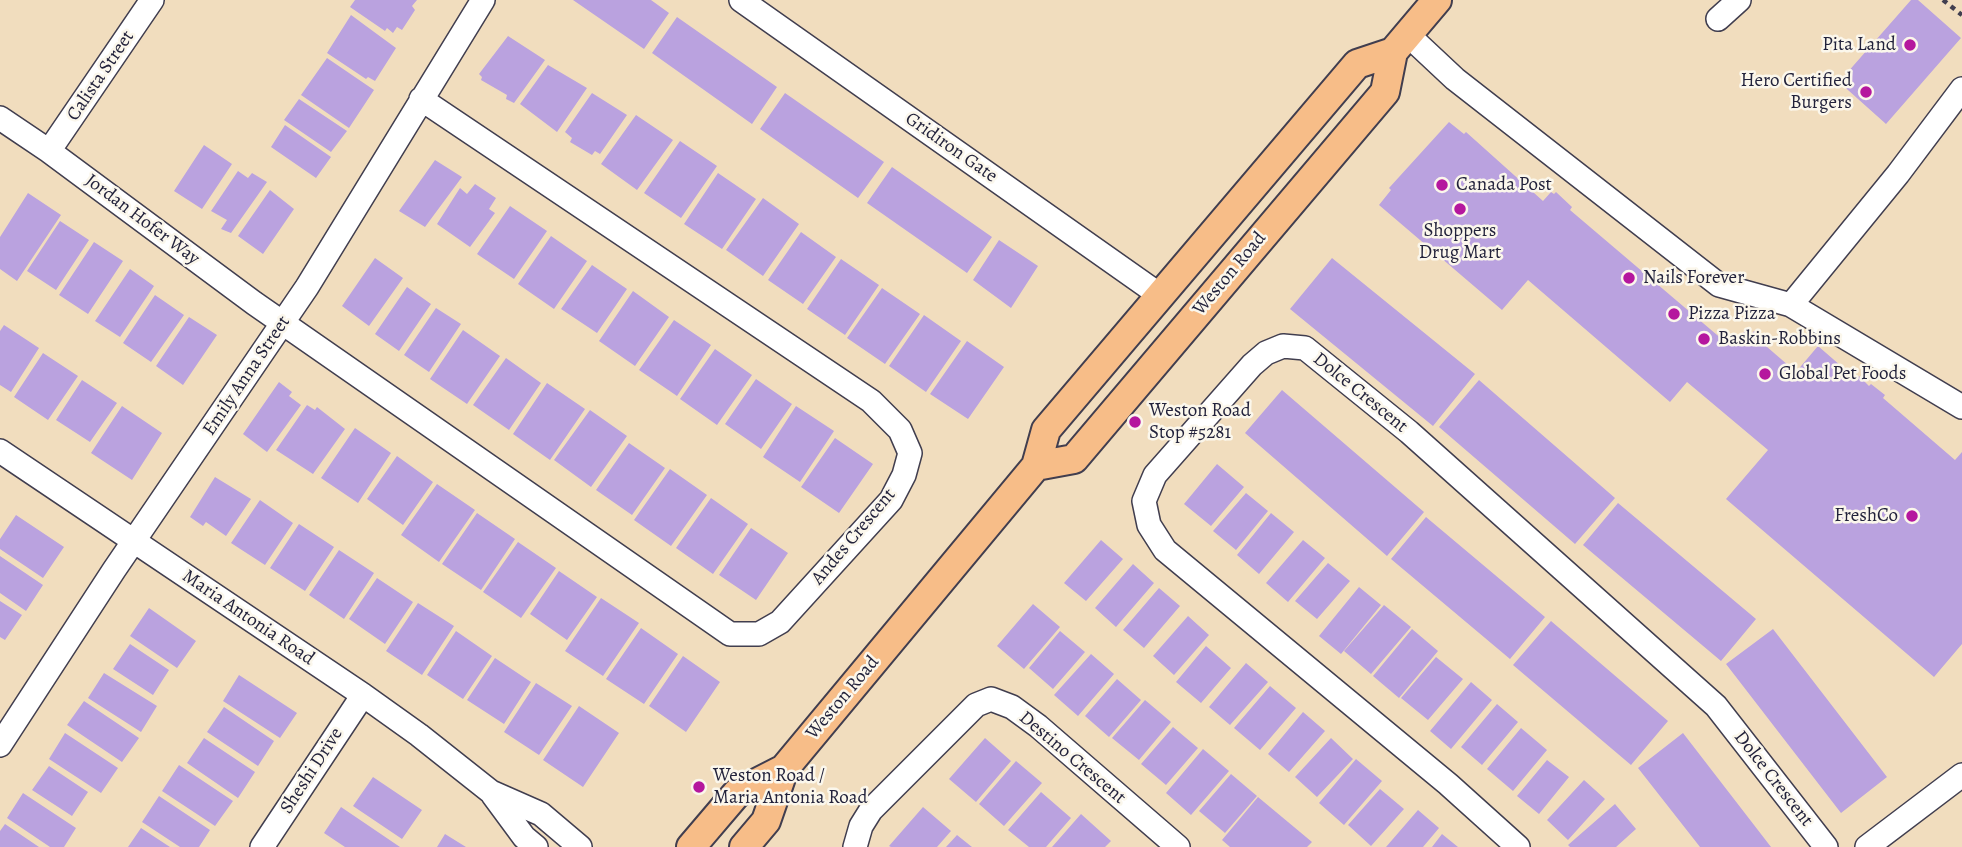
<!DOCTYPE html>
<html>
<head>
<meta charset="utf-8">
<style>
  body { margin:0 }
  canvas { display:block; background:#f1ddbe }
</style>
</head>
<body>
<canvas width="1962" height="847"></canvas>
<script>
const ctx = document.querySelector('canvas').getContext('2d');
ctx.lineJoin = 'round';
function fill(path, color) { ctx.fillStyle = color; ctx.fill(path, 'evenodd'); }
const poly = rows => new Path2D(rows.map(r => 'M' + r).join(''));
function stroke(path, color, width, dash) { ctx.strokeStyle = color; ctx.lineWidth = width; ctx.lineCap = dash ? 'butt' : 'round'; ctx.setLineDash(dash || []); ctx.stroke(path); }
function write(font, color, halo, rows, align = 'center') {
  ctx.font = font + ' Alegreya,serif'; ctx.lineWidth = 5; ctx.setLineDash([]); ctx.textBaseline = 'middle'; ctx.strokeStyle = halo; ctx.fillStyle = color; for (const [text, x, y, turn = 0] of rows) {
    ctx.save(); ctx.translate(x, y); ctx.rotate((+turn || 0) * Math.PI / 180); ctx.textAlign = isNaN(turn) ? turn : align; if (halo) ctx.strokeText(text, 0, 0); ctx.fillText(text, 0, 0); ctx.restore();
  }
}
const building = poly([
  [355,0,417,0,412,6,415,10,402,30,397,27,393,33,387,28,385,31,350,7],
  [573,0,651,0,669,13,644,49],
  [1911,0,1918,0,1961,38,1886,124,1839,82],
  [351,15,396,48,375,81,368,77,366,79,327,53],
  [677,17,777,87,752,124,652,53],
  [508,36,545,60,514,103,506,99,507,95,481,80,482,77,479,74],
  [327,58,374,90,349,128,301,95],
  [548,65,587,88,557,132,520,104],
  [592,93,627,115,600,154,595,151,592,155,570,142,572,138,565,132],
  [785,93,884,162,858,198,760,129],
  [299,99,347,131,331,152,284,120],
  [636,115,673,140,637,190,601,164],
  [1449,122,1464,134,1466,132,1543,201,1551,192,1554,194,1556,192,1572,207,1570,210,1730,346,1745,331,1750,336,1754,331,1762,337,1759,340,1796,372,1818,346,1856,379,1859,376,1869,386,1871,384,1885,395,1883,398,1955,460,1962,452,1962,644,1934,677,1726,499,1768,450,1687,382,1670,402,1528,280,1502,310,1379,205,1391,190,1389,188],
  [285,125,331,157,316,178,271,147],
  [680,141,717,166,681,218,644,193],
  [204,145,232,164,202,209,174,191],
  [435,160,462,177,425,227,399,211],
  [892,167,992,237,967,273,867,203],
  [238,171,248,178,252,173,267,182,231,233,221,229,227,220,211,211],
  [718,173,756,199,722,249,684,224],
  [475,184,496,198,489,209,495,213,470,247,437,224,460,188,467,194],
  [270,190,294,209,263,254,238,236],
  [28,193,61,215,17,281,0,269,0,237],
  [763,198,799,224,763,276,726,250],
  [510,206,547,231,514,279,477,254],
  [60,221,89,240,56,290,27,271],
  [801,232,836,257,803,304,768,280],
  [551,236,587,261,554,309,518,284],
  [999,240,1038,266,1011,308,973,280],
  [94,242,123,261,88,314,59,295],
  [375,258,403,278,369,326,342,306],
  [1332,258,1475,374,1433,426,1290,309],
  [841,259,879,285,845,335,807,309],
  [592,265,627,289,597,333,561,309],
  [130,269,154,286,120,337,95,321],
  [407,287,431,304,399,351,375,334],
  [882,288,920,314,885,364,847,338],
  [633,291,669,317,635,366,599,341],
  [155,295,184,315,151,362,123,343],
  [436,308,461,324,429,372,404,355],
  [924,315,961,341,926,392,889,366],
  [189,317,217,335,183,385,156,366],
  [674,320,711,345,677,396,639,370],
  [4,325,39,348,11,392,0,385,0,331],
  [463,330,500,356,467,404,430,379],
  [967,341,1004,367,968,419,930,394],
  [715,349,752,375,717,425,680,399],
  [43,353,78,376,48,420,14,397],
  [506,358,541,383,509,430,473,405],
  [756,379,792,404,761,449,725,424],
  [82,380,117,403,90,442,56,420],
  [1479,380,1615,498,1575,544,1439,427],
  [279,382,292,392,289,396,301,405,267,452,243,434],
  [547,383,585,409,550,460,513,434],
  [1282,390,1424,512,1387,556,1245,433],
  [307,405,315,410,317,407,345,429,313,474,276,450],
  [122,406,162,433,132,480,91,453],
  [796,406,834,431,800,482,763,457],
  [590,410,627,436,591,487,554,460],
  [355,428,391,453,358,503,321,478],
  [835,438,873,464,839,513,801,487],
  [629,443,665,468,632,515,596,490],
  [397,456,433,482,403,525,367,499],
  [1217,464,1244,487,1211,526,1184,504],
  [670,469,707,495,671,546,634,520],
  [215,477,251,499,226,536,206,522,203,526,190,517],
  [437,484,475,510,439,562,401,535],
  [1246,493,1268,511,1236,550,1213,531],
  [711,498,748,524,713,574,676,548],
  [260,500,293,523,265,565,231,543],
  [1618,503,1756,619,1721,661,1583,545],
  [477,513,515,539,481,590,442,564],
  [1271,513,1294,532,1259,574,1237,555],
  [16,515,64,547,43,578,0,549,0,539],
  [1426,517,1545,617,1510,659,1391,559],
  [299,524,334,547,305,591,270,568],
  [751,528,788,553,756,600,719,575],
  [1101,540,1123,559,1086,601,1064,583],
  [1303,540,1325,558,1288,602,1266,583],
  [518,542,556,568,521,618,483,592],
  [339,550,374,573,344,619,309,595],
  [0,556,43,585,26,611,0,593],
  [1328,563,1350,581,1317,619,1295,601],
  [1133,564,1154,583,1116,627,1095,608],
  [559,571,597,597,567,640,530,614],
  [377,578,413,602,385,644,349,619],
  [1359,587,1381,605,1341,654,1319,636],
  [1159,588,1180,606,1144,648,1123,630],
  [601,598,639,623,603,676,565,651],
  [0,601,22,615,5,640,0,637],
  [418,603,454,626,422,675,386,651],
  [1033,604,1060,627,1024,669,997,646],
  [1384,605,1411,627,1371,674,1344,651],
  [149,608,196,641,177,668,130,636],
  [1188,616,1209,635,1174,675,1153,656],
  [1551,621,1668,721,1631,765,1513,665],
  [641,628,678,654,644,704,606,679],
  [1412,629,1438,651,1399,698,1373,676],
  [1773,629,1887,777,1841,813,1726,664],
  [456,631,492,656,463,699,427,675],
  [1060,631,1085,652,1053,689,1029,668],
  [130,644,169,670,153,695,113,669],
  [1206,646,1231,668,1201,703,1176,682],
  [1091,654,1114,674,1078,716,1054,695],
  [683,656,720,682,686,732,649,706],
  [1436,657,1463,679,1428,720,1401,698],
  [495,658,531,682,504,724,467,700],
  [1246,663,1268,682,1230,725,1209,707],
  [104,673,157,706,141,732,88,698],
  [239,675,297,713,280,738,223,701],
  [1117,679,1141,700,1109,737,1085,716],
  [1471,682,1492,700,1451,749,1430,731],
  [536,683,572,706,539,755,504,732],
  [1270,686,1296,708,1260,750,1234,728],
  [1145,700,1171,722,1139,760,1112,738],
  [84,701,139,738,122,762,67,725],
  [1497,704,1518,722,1482,765,1461,747],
  [579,706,619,733,583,787,543,760],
  [224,707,274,741,258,766,207,732],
  [1303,712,1325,731,1289,772,1268,754],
  [1173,727,1198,748,1166,785,1141,764],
  [1521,728,1547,750,1513,791,1487,769],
  [65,733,118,768,101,793,49,759],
  [1683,733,1771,847,1700,847,1638,768],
  [204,738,255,772,238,798,187,763],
  [985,738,1011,761,976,802,949,779],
  [1331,738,1353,759,1317,797,1295,777],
  [1203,749,1229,771,1191,815,1166,793],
  [1356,759,1382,781,1344,825,1319,803],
  [1547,760,1569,777,1539,814,1517,796],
  [1016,761,1042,783,1004,826,979,804],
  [179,765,233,801,215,826,162,791],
  [49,766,88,792,72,816,32,790],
  [1231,774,1257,796,1225,833,1199,811],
  [373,777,422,810,402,839,353,806],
  [1584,780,1605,799,1568,840,1547,820],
  [1380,789,1404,809,1371,846,1348,825],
  [1041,792,1071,818,1046,847,1029,847,1008,830],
  [23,793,76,828,64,847,50,847,7,818],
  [159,796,210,830,199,847,180,847,142,822],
  [1258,797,1312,842,1307,847,1230,847,1222,840],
  [1615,804,1636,829,1616,847,1570,847,1568,845],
  [341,807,400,847,345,847,324,833],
  [923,807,951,831,937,847,891,847,889,846],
  [1418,810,1439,828,1423,847,1386,847],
  [1081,814,1111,841,1105,847,1052,847],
  [5,824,39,847,0,847,0,831],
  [141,828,170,847,128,847],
  [445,834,466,847,437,847],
  [1442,834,1458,847,1432,847],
  [957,835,972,847,946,847]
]);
const path = poly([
  [1943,0,1962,15]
]);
const minor = poly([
  [741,0,1161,296],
  [1718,19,1739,0],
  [1408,35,1455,79,1719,285,1791,305,1962,407],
  [0,118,49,151,254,303,730,634,759,634,780,622,891,500,904,475,910,453,900,430,871,401,421,99],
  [49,151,152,0],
  [1791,305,1898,174,1962,89],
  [0,451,363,695,419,735,491,792,541,814,580,847],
  [0,745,114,570,307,287,483,0],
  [493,795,524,837,536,847],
  [262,847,363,695],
  [855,847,861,826,871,810,976,705,991,699,1012,707,1038,726,1178,847],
  [1518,847,1448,784,1165,550,1149,525,1144,501,1155,475,1252,365,1266,353,1283,346,1305,348,1409,432,1716,706,1826,847],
  [1867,847,1962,775]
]);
const major = poly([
  [1036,466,1074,459,1385,92,1393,52],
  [691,847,737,793,784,769],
  [744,847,766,821,784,769,1036,466,1046,430,1357,64,1393,52,1437,0]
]);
const markers = [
  [1910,45,7,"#b5179e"],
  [1866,92,7,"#b5179e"],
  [1442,185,7,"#b5179e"],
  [1460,209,7,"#b5179e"],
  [1629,278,7,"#b5179e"],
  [1674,314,7,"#b5179e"],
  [1704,339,7,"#b5179e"],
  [1765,374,7,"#b5179e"],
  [1135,422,7,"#b5179e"],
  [1912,516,7,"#b5179e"],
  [699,787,7,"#b5179e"]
];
const poiNames = [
  ["Pita Land",1896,45,"right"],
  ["Hero Certified",1852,81,"right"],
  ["Burgers",1852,103,"right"],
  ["Canada Post",1456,185],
  ["Shoppers",1460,231,"center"],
  ["Drug Mart",1460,253,"center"],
  ["Nails Forever",1643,278],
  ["Pizza Pizza",1688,314],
  ["Baskin-Robbins",1718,339],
  ["Global Pet Foods",1779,374],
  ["Weston Road",1149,411],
  ["Stop #5281",1149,433],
  ["FreshCo",1898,516,"right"],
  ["Weston Road /",713,776],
  ["Maria Antonia Road",713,798]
];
const streetNames = [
  ["Calista Street",101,76,-56],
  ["Gridiron Gate",951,148,35],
  ["Jordan Hofer Way",142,220,37],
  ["Weston Road",1230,274,-50],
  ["Emily Anna Street",247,376,-56],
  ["Dolce Crescent",1360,393,39],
  ["Andes Crescent",854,537,-50],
  ["Maria Antonia Road",248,618,34],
  ["Weston Road",843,698,-50],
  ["Destino Crescent",1072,758,40],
  ["Sheshi Drive",312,771,-57],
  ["Dolce Crescent",1773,779,52]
];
fill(building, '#baa2df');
stroke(minor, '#413e4f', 26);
stroke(major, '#413e4f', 32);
stroke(path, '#413e4f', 4.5, [5, 5]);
stroke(minor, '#fff', 23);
stroke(major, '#f7bd88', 28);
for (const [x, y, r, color] of markers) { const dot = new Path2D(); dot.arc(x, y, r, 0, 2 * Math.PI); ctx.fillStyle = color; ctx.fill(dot); stroke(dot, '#fbf7ec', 2.5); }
write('19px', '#22223b', '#fbf7ec', poiNames, 'left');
write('19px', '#22223b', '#fbf7ec', streetNames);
</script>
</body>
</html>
